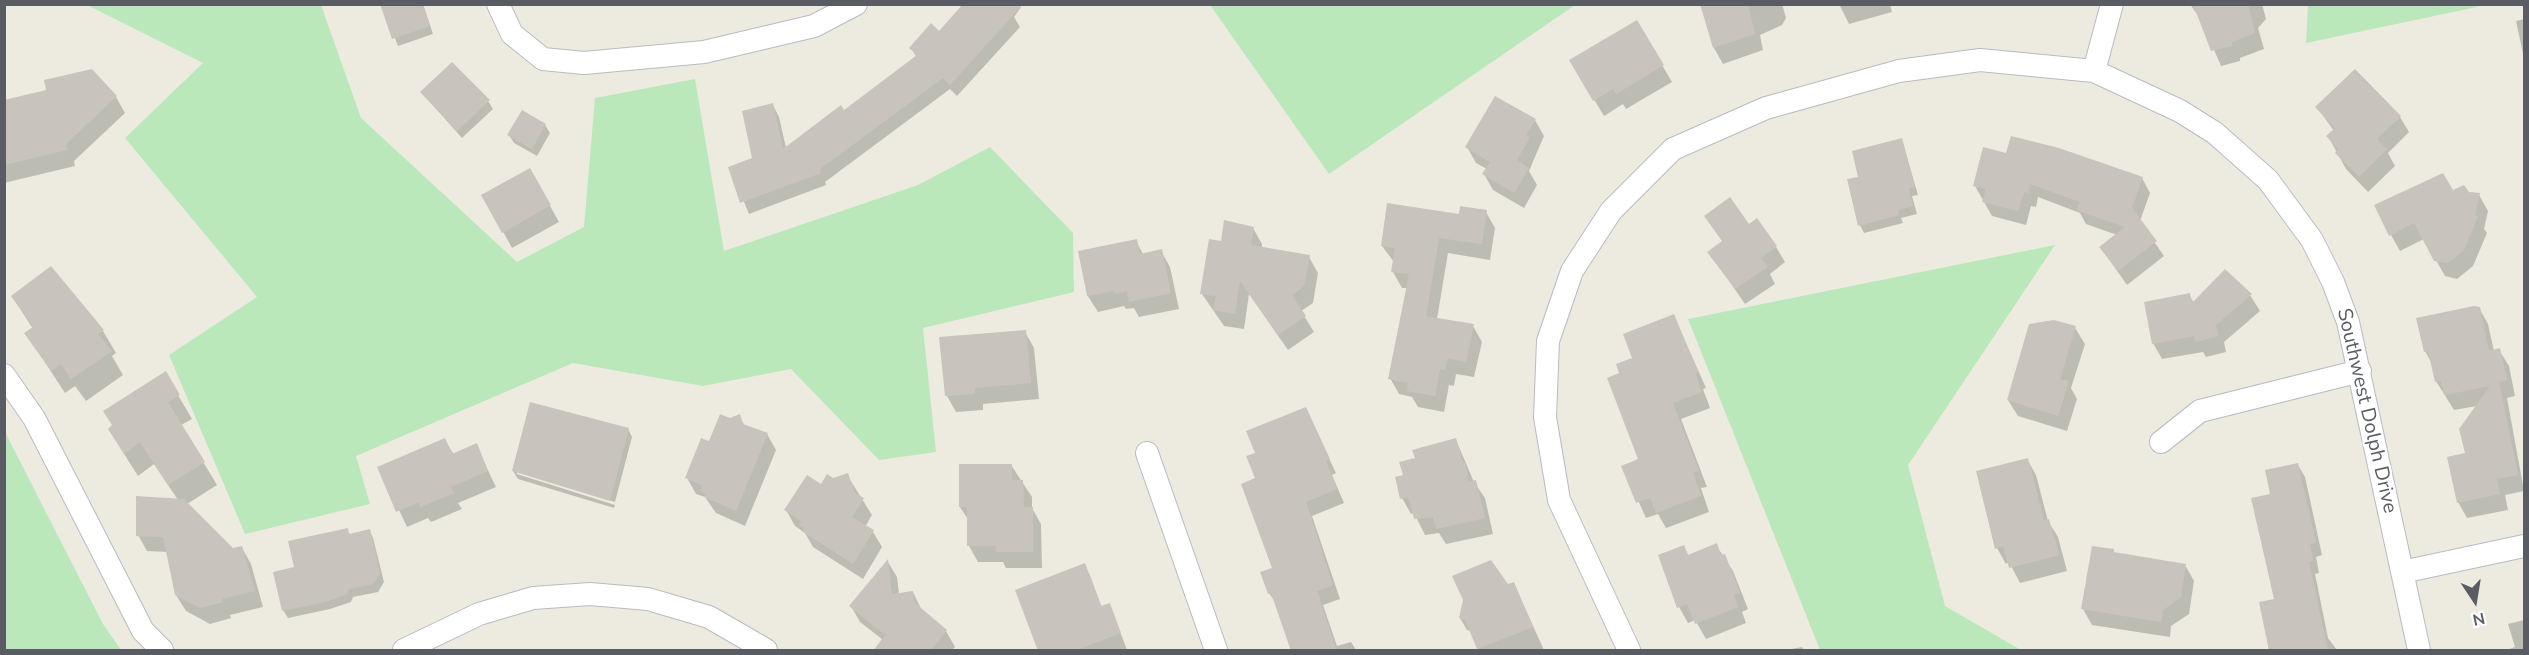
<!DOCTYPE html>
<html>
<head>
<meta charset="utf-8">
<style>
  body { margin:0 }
  #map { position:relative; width:2529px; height:655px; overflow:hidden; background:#edebe0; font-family:"Nunito Sans",sans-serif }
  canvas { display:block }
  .frame { position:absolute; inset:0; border:6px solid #595d63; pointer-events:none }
  .north { position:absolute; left:2445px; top:571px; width:60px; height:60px; -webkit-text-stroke:4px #fff; paint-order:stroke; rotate:168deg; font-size:16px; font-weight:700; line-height:24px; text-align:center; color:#595d63 }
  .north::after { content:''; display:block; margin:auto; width:21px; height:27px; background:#595d63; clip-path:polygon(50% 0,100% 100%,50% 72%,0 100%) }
</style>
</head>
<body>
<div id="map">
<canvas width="2529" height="655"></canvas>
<div class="frame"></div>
<div class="north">N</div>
</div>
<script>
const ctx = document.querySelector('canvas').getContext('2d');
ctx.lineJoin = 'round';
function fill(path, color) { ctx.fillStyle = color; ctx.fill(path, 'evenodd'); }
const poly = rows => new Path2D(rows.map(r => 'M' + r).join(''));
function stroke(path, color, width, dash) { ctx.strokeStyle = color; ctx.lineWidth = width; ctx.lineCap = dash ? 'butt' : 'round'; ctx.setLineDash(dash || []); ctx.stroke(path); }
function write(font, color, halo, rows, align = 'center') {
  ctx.font = font + ' "Nunito Sans",sans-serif'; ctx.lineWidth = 4.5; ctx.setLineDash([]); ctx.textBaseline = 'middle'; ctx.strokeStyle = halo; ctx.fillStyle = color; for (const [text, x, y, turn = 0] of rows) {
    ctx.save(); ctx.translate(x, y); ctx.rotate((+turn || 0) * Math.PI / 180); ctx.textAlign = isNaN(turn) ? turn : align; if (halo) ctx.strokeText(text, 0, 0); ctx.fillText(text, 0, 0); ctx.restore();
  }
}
const green = poly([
  [87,5,321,5,361,118,517,262,584,227,595,98,695,79,724,251,918,185,990,147,1073,233,1074,292,923,328,936,452,879,460,791,369,703,386,573,363,356,456,370,504,245,534,169,355,257,297,125,138,203,63],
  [1210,5,1575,5,1329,174],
  [2476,5,2477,7,2306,43,2308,5],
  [2055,245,1908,465,1945,606,2021,650,1820,650,1688,319],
  [4,430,103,624,121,650,5,650]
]);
const shadow = poly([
  [381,4,423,4,433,34,398,46],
  [965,4,1023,4,1014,17,1020,27,957,96,950,89,825,182,826,185,749,214,730,168,754,159,773,105,779,117,786,148,844,112,917,58,911,48,939,33],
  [1702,4,1782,4,1786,18,1782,25,1760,35,1763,50,1723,64,1714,48],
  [1839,4,1890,4,1892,12,1849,24],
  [2190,4,2262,4,2266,19,2258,28,2264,49,2240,58,2240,61,2221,66,2201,20],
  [2524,19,2524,58,2516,21],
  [1637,22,1672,82,1626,109,1623,104,1604,116,1571,61],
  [91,70,116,97,125,113,74,161,75,166,4,183,4,102,48,91],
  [422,93,488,101,493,109,462,138],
  [2317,107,2400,117,2409,132,2388,153,2395,166,2368,192,2346,169,2328,136,2334,131],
  [1535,120,1544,136,1529,171,1537,185,1524,208,1493,190,1484,174,1487,169,1476,163,1467,147],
  [545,125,550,133,537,156,514,143,509,135],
  [1902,140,1918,195,1912,196,1917,214,1901,218,1903,223,1864,233,1860,225,1860,178],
  [2008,155,2142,178,2150,193,2140,221,2164,256,2127,285,2101,248,2117,235,2086,224,2080,213,2038,197,2036,207,2031,206,2026,225,1992,216,1975,186],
  [530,170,559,222,512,248,483,195],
  [2453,192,2479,195,2488,211,2484,229,2487,233,2473,266,2457,279,2445,276,2424,239,2400,251,2391,235],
  [1486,212,1495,228,1490,260,1448,253,1437,319,1473,326,1482,342,1474,377,1456,374,1454,386,1449,385,1444,412,1418,407,1412,397,1399,394,1390,378,1408,288,1402,288,1393,272,1394,262,1382,246,1460,216],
  [1706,216,1749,226,1776,247,1785,262,1770,274,1775,284,1745,304,1709,252,1723,242],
  [1253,228,1262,244,1262,248,1309,257,1318,273,1313,303,1301,311,1314,332,1288,350,1249,294,1244,329,1224,326,1202,294,1223,243],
  [1136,241,1143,254,1161,251,1170,267,1179,309,1139,317,1134,308,1126,309,1124,306,1098,312,1088,296,1080,252],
  [2189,295,2194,303,2250,295,2260,311,2224,342,2226,352,2206,357,2203,352,2162,359,2153,343],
  [12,296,103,331,116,353,112,356,123,375,86,401,75,386,65,393,26,333,33,329],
  [2479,308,2488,324,2494,351,2499,350,2509,366,2515,396,2507,398,2524,491,2505,495,2508,510,2467,518,2458,502,2477,406,2454,410,2436,381,2432,364,2425,351],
  [1674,316,1706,388,1703,389,1710,408,1681,419,1707,487,1701,488,1709,512,1666,528,1658,514,1646,518,1623,467,1640,460,1621,374],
  [2075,328,2085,344,2071,388,2077,399,2067,431,2018,416,2008,400],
  [1025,332,1034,348,1039,399,983,404,983,410,956,412,947,396],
  [165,373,192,419,181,425,217,485,187,504,233,550,242,548,251,564,263,607,230,615,231,618,210,624,186,611,176,595,168,552,147,551,138,535,178,500,154,464,138,476,109,430],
  [1305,409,1336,473,1332,475,1344,503,1312,516,1340,599,1323,605,1337,646,1351,642,1356,650,1308,650,1269,593,1274,569,1257,479,1257,454],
  [739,416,745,426,767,434,776,450,745,526,716,513,705,497,696,494,687,478,710,443],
  [628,429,632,437,615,502,517,471,517,474,615,505,614,508,518,479,513,471],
  [445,440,454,455,476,445,496,487,458,503,462,509,431,522,428,518,407,527,379,467],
  [1456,440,1474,482,1485,498,1493,534,1446,544,1439,533,1425,535,1414,513,1411,514,1402,498,1405,476,1416,459],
  [2027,459,2036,475,2048,521,2058,537,2067,571,2020,583,2009,562,2006,564,1997,548],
  [960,465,1011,465,1032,497,1032,508,1041,524,1042,568,1006,568,1003,562,978,562,969,546,969,521,960,507],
  [2298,465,2305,477,2322,555,2316,557,2319,573,2315,574,2328,638,2337,650,2271,650,2276,600,2272,495],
  [847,475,872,515,865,527,873,532,882,547,863,579,813,547,805,533,795,526,786,510,833,480],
  [347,530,350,535,369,530,373,538,384,582,378,592,353,597,351,602,330,609,288,618,283,610,296,569],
  [1716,545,1733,571,1748,609,1742,612,1746,623,1706,639,1695,620,1688,623,1679,607,1660,556,1683,546,1689,556],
  [2113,550,2116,554,2185,565,2194,581,2189,614,2171,626,2170,637,2092,625,2083,609],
  [888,562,897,577,899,594,913,592,922,611,946,631,955,647,952,650,876,650,883,640,860,622,851,606],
  [1089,573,1102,608,1113,613,1127,650,1039,650],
  [1514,584,1544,650,1479,650,1471,631,1467,630,1460,618],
  [2524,620,2524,650,2506,650,2515,647,2508,624],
  [1802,647,1804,650,1786,650]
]);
const building = poly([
  [380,4,422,4,430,26,392,39],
  [963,4,1023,4,950,85,943,78,820,169,821,173,740,203,728,167,752,158,742,111,773,103,783,149,841,105,844,110,917,55,909,48,931,23,939,31],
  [1700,4,1748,4,1755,34,1713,48],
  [2193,4,2248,4,2255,33,2232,42,2232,46,2211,51],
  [1637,20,1664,65,1616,94,1613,89,1593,101,1569,60],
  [452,62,490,100,457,131,420,92],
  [92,69,117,96,66,144,67,150,4,165,4,100,46,90,44,80],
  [2355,69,2401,116,2377,139,2387,149,2359,177,2335,153,2338,149,2326,136,2335,128,2315,107],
  [1495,96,1536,119,1526,135,1530,137,1517,160,1529,168,1514,193,1482,174,1490,162,1465,147],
  [522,110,546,124,532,149,507,135],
  [2011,136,2059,148,2143,177,2132,208,2157,241,2118,271,2099,247,2125,227,2076,210,2080,202,2030,184,2029,193,2024,192,2018,211,1982,202,1986,189,1973,186,1983,147,2006,153],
  [1902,138,1915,187,1909,188,1913,206,1898,210,1899,215,1858,226,1847,179,1858,177,1852,151],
  [530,168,551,205,502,233,481,195],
  [2443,173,2453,190,2464,185,2469,192,2480,193,2475,215,2478,216,2464,250,2448,263,2434,261,2414,223,2389,236,2374,205],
  [1730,197,1749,224,1757,218,1777,246,1761,258,1768,267,1735,289,1707,252,1722,241,1704,216],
  [1387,203,1459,214,1460,206,1487,210,1482,244,1439,238,1426,316,1474,324,1466,362,1448,358,1445,370,1440,369,1435,396,1407,391,1408,383,1388,379,1409,274,1391,272,1395,248,1381,246],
  [1224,220,1254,227,1251,245,1310,255,1304,286,1292,295,1306,316,1278,335,1240,281,1235,314,1213,310,1216,296,1200,294,1209,239,1221,241],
  [1137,239,1140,254,1162,249,1171,293,1129,302,1127,291,1115,294,1114,291,1087,296,1078,251],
  [51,266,104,330,98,334,112,351,71,379,61,364,51,371,24,333,33,327,11,296],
  [2225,269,2252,294,2216,325,2218,336,2196,342,2194,336,2152,344,2144,302,2190,293,2192,303],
  [2474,306,2480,307,2489,351,2500,348,2507,380,2499,382,2518,475,2497,479,2500,494,2457,503,2447,457,2465,453,2459,429,2490,386,2444,395,2441,381,2435,382,2428,351,2424,352,2416,318],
  [1674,314,1698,372,1695,373,1702,392,1673,403,1699,471,1693,472,1701,496,1656,513,1650,498,1636,503,1621,466,1638,459,1607,378,1619,373,1616,364,1632,358,1623,334],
  [2054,320,2076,326,2060,379,2069,381,2058,416,2007,400,2029,324],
  [1026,330,1031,383,975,388,975,394,945,396,939,337],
  [166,371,180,395,168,402,205,462,168,485,140,442,124,454,108,429,112,425,103,411],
  [530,402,629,428,610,501,512,471],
  [1306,407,1330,459,1326,461,1337,489,1306,502,1333,585,1317,591,1337,651,1291,651,1271,593,1268,594,1260,572,1272,568,1241,484,1255,478,1246,456,1255,453,1246,431],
  [720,414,730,418,740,414,743,424,768,433,736,511,705,497,706,494,700,491,702,485,685,478,701,438,709,441],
  [445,438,452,454,477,443,488,471,451,487,454,493,420,507,419,502,396,512,377,467],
  [1456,438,1463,462,1466,462,1468,482,1476,480,1485,518,1436,529,1433,517,1414,519,1409,497,1400,499,1395,477,1403,475,1399,462,1415,458,1412,450],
  [2028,458,2044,520,2049,519,2059,555,2009,568,2003,546,1995,549,1976,471],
  [2298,463,2316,543,2310,544,2313,561,2309,562,2328,651,2269,651,2259,602,2274,599,2251,498,2270,494,2265,470],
  [959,464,1012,464,1012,480,1023,480,1024,507,1033,507,1033,552,996,552,996,546,967,546,967,507,959,507],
  [848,473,855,493,864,498,852,517,874,530,853,564,802,531,805,528,799,525,801,521,784,510,807,475,821,484,827,474,833,478],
  [136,496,184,499,233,548,242,546,255,591,222,599,223,602,200,608,175,595,163,537,136,536],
  [348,528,349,534,370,529,380,574,373,584,349,589,347,594,325,602,282,611,273,572,294,567,288,541],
  [1717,543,1721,555,1725,554,1740,593,1734,595,1738,607,1695,624,1687,604,1677,608,1658,555,1684,545,1688,555],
  [2092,546,2114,549,2114,552,2186,564,2181,597,2163,610,2161,622,2081,609],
  [888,559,892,594,913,591,914,602,947,630,930,651,873,651,885,635,849,606],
  [1491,560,1508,584,1514,582,1533,627,1477,649,1465,620,1459,618,1463,600,1452,576],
  [1085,563,1101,606,1110,603,1121,633,1074,651,1038,651,1015,590]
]);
const minor = poly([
  [498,4,512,34,543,59,584,63,704,52,814,26,856,4],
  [2094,71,2112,4],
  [4,375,34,418,143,631,162,650],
  [2161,442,2200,411,2360,371],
  [1147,453,1216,650],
  [2402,572,2524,546],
  [404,650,479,614,533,598,590,594,648,599,709,617,766,650],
  [1629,650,1559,500,1545,417,1548,341,1572,271,1611,211,1673,149,1766,108,1899,71,1980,60,2094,71,2180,111,2215,133,2268,180,2312,240,2333,282,2348,322,2419,650]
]);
const streetNames = [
  ["Southwest Dolph Drive",2366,411,77]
];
fill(green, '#bae8bb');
fill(shadow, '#0003');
fill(building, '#c8c4bd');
stroke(minor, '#b8bbc1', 24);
stroke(minor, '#fff', 22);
write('20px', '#595d63', '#fff', streetNames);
</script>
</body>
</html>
